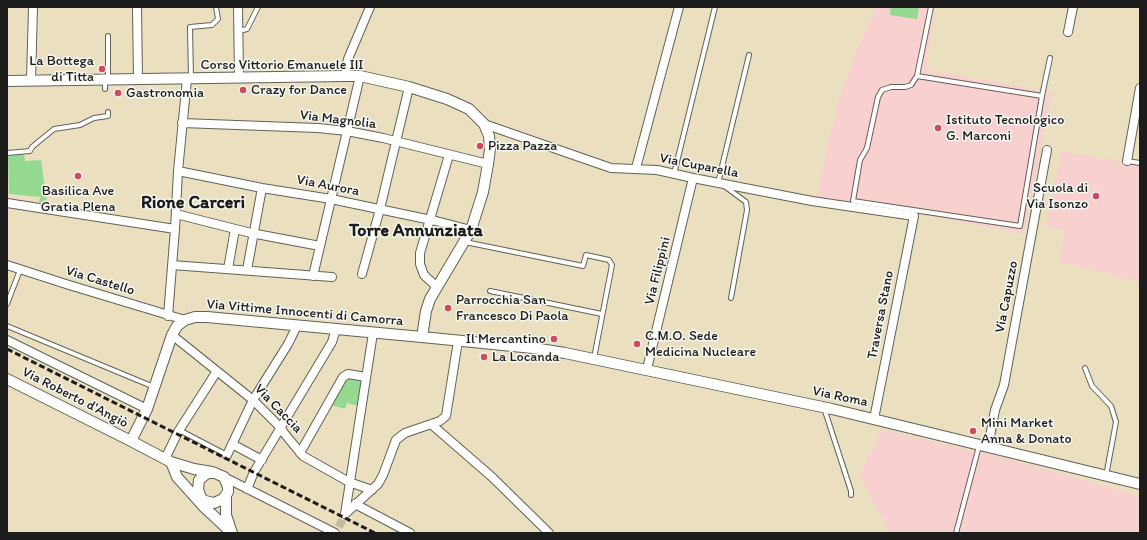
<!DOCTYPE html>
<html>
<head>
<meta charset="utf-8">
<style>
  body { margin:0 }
  #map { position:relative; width:1147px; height:540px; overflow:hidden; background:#eae0bf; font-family:Itim,sans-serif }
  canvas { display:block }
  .frame { position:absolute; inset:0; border:8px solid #1c1c1c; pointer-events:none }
</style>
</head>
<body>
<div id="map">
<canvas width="1147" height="540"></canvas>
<div class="frame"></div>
</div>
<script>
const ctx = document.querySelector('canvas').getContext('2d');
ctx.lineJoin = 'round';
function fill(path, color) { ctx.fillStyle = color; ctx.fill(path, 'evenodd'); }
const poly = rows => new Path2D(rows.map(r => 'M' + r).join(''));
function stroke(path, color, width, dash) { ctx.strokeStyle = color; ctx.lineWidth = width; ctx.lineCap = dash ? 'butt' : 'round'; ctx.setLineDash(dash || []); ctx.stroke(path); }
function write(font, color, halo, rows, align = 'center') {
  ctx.font = font + ' Itim,sans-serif'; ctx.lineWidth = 3; ctx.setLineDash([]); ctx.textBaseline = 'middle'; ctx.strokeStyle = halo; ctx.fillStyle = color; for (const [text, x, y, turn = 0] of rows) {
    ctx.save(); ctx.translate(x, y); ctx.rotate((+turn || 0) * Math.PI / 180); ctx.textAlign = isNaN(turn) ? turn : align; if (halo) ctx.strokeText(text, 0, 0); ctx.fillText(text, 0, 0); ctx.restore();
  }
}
const built = poly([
  [876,7,935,7,926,70,1052,92,1024,234,921,214,817,200,825,156,839,101,856,52],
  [1061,151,1140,165,1140,282,1059,262,1065,230,1046,227],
  [881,429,1027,464,1140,496,1140,533,891,533,877,510,860,476]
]);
const green = poly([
  [891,7,919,7,917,19,890,15],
  [24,152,25,161,41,160,47,203,39,202,40,197,9,194,8,154],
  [348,376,363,379,360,406,347,403,345,409,332,405]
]);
const minorTunnel = poly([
  [339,527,345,514]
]);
const service = poly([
  [931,7,917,76,1042,96],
  [239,31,247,29,258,7],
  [917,76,911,85,905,87,891,87,882,90,878,97,867,148,860,160,853,201,1020,226,1042,96,1050,58],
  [191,78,190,27,212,25,218,19,216,7],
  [108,79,108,36],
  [105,80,105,89],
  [7,153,30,151,32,147,54,129,80,125,94,118,108,116,108,112],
  [1127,161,1140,163],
  [674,174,715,7],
  [718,183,749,55],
  [723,185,746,202,747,210,731,298],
  [465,242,583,266,586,255,609,260,612,265,594,358],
  [490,291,602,314],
  [7,304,20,270],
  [7,326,154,387],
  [1085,368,1092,386,1111,406,1116,422,1106,476],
  [824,408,851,491,851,495],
  [179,430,227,455],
  [956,533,979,446]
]);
const minor = poly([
  [137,7,138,80],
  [238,7,239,77],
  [1068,32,1073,7],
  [345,76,348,59,370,7],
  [31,81,33,7],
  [182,123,318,128,347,131,383,138,488,164],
  [484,124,611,168,657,170,693,178,812,201,914,216,874,419],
  [1127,161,1140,88],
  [636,168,679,7],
  [178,171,262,188,331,199,436,221,471,230],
  [7,203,175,229],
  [176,214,251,233,320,246],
  [7,265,69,285,185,320],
  [172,265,332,277],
  [228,269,235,229],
  [247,270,262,188],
  [362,274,380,209,409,87],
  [313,276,360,76],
  [437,287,424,275,420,264,420,253,449,155],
  [168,316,175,229,178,171,187,79],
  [172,335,253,400,281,428,284,433,303,456,349,482,372,490],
  [7,340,147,409],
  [647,369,693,178],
  [431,424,492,477,549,533],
  [232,444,262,460],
  [988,447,995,410,1004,385,1047,150],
  [300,453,343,377,348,374,366,377],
  [227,455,253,400,288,344,297,326],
  [165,459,178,432,217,371],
  [224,477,335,533],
  [247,489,254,472,332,342,336,329],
  [355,504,410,533],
  [345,514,378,484,383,475,396,440,405,433,440,421,446,416,458,341],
  [345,514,373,333]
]);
const tertiary = poly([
  [7,81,345,76,360,76,409,87,447,99,469,109,484,124,489,136,490,149,488,164,483,192,471,230,430,299,426,311,422,337],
  [7,379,131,441,147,409,172,335,177,326,185,320,195,317,207,317,422,337,533,348,565,353,832,409,1140,484],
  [131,441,171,462,194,469,212,472],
  [171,462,177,477,204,507,232,533],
  [226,495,226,515,232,533],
  [201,498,205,501,214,503,223,499,228,492,228,487,224,477,215,473,210,473,206,474,199,480,198,489,204,507]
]);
const rail = poly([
  [7,349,375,533]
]);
const markers = [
  [102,69,4,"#d1495b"],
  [243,90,4,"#d1495b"],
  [118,93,4,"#d1495b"],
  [938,128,4,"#d1495b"],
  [480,146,4,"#d1495b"],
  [78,176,4,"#d1495b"],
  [1096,196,4,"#d1495b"],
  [448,308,4,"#d1495b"],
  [554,339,4,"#d1495b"],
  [637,344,4,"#d1495b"],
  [484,357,4,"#d1495b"],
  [973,431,4,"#d1495b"]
];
const poiNames = [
  ["La Bottega",94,61,"right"],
  ["di Titta",94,77,"right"],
  ["Crazy for Dance",251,90],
  ["Gastronomia",126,93],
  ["Istituto Tecnologico",946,120],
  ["G. Marconi",946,136],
  ["Pizza Pazza",488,146],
  ["Scuola di",1088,188,"right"],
  ["Via Isonzo",1088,204,"right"],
  ["Basilica Ave",78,191,"center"],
  ["Gratia Plena",78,207,"center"],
  ["Parrocchia San",456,300],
  ["Francesco Di Paola",456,316],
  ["C.M.O. Sede",645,336],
  ["Medicina Nucleare",645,352],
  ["Il Mercantino",546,339,"right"],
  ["La Locanda",492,357],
  ["Mini Market",981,423],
  ["Anna & Donato",981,439]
];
const streetNames = [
  ["Corso Vittorio Emanuele III",282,65],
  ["Via Magnolia",338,120,7],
  ["Via Cuparella",699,166,11],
  ["Via Aurora",328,186,11],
  ["Via Filippini",658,271,-76],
  ["Via Castello",100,281,17],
  ["Via Capuzzo",1007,297,-79],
  ["Via Vittime Innocenti di Camorra",305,313,5],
  ["Traversa Stano",881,315,-79],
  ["Via Roma",840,397,12],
  ["Via Roberto d'Angiò",75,398,27],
  ["Via Caccia",278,409,46]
];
const districtNames = [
  ["Rione Carceri",193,203],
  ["Torre Annunziata",416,231]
];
fill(built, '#f7d0cf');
fill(green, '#95d991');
stroke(minorTunnel, '#c1b99e', 8, [8, 4]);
stroke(service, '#646155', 6);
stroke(minor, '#646155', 10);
stroke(tertiary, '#646155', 12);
stroke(service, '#fff', 4);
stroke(minor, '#fff', 8);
stroke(tertiary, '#fff', 10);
stroke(rail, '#1c1c1c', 3, [6, 3]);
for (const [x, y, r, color] of markers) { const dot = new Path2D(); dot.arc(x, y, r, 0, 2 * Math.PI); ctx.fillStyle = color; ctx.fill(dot); stroke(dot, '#f6f6f2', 1.5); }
write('14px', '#1c1c1c', '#f6f6f2', poiNames, 'left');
write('14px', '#1c1c1c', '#f6f6f2', streetNames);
write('bold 18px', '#1c1c1c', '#f6f6f2', districtNames);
</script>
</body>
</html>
